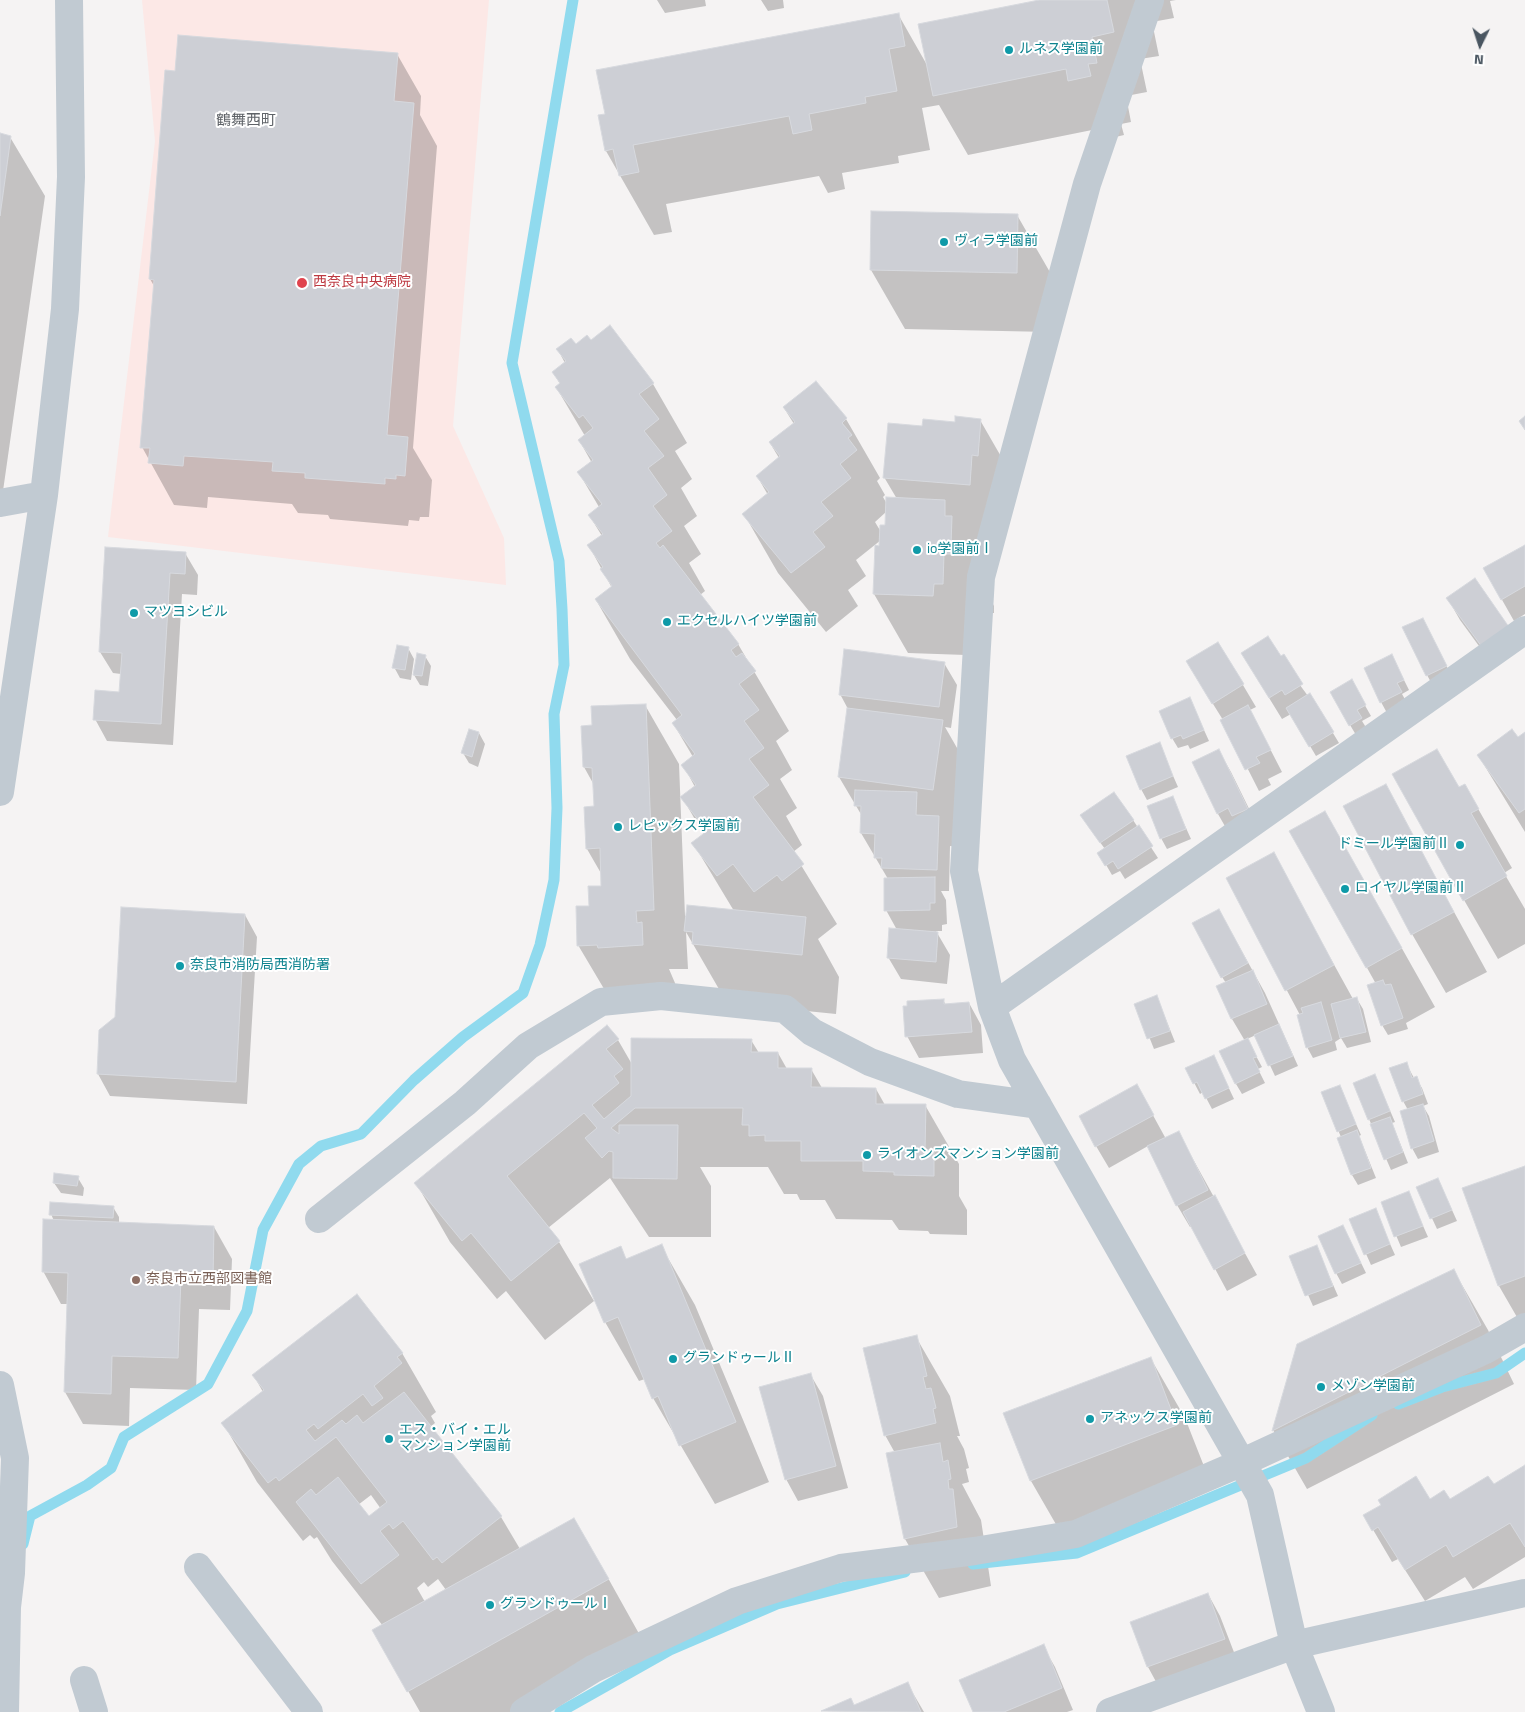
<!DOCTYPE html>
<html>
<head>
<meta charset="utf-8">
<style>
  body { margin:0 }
  #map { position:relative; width:1525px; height:1712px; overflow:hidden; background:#f5f3f3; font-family:"Titillium Web",sans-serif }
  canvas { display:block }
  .north { position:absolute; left:1455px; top:20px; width:50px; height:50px; -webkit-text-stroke:4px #fff; paint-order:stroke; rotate:184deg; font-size:14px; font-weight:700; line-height:20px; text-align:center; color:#4a5661 }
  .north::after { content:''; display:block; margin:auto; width:18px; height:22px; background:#4a5661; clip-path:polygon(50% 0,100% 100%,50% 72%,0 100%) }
</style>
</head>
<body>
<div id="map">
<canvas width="1525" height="1712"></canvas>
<div class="north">N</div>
</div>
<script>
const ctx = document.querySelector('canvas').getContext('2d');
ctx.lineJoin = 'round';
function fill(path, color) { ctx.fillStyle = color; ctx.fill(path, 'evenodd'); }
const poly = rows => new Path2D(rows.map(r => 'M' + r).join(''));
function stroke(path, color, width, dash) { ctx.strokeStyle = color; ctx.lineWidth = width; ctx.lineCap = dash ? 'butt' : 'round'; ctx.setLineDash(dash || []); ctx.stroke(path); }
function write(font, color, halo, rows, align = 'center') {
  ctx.font = font + ' "Titillium Web","Noto Sans JP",sans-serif'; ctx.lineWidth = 4; ctx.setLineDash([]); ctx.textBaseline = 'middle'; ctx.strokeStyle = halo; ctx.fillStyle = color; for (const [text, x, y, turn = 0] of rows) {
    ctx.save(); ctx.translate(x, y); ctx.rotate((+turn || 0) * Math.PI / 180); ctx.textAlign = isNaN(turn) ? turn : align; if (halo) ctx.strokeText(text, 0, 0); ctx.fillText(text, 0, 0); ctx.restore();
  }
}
const medical = poly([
  [142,0,489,0,453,426,504,538,506,585,108,537,155,141]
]);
const shadow = poly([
  [657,0,705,0,706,6,665,13],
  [761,0,783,0,784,8,768,11],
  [1045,0,1176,0,1170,1,1174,18,1152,22,1159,56,1140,59,1147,92,1126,96,1131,122,1121,124,1124,135,1103,140,1097,129,968,155,939,105,922,108,930,150,898,156,899,163,842,173,845,189,828,193,819,176,666,204,672,232,654,235,606,151,898,14,927,65],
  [397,54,421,96,420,115,437,146,413,448,432,480,429,517,420,517,419,521,409,520,408,526,330,519,328,515,298,513,292,504,208,497,207,508,174,505,142,447,154,286,150,279,176,72],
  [0,134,10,137,45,196,2,498,0,498],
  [872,212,1017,215,1051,274,1050,332,905,329,871,270],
  [575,346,653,384,687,443,675,451,692,479,681,488,697,516,684,526,701,554,689,563,705,591,700,595,738,644,789,731,776,741,792,770,780,779,797,808,786,816,802,845,793,852,837,924,818,939,839,977,836,1014,727,1003,686,932,688,969,669,969,675,983,677,1004,613,1004,578,945,590,907,603,887,602,875,587,849,595,807,594,785,584,767,583,727,593,727,645,705,679,764,685,916,734,911,693,843,704,835,682,797,695,787,683,765,693,757,673,723,677,720,630,659,596,600,612,588,589,546,602,536,589,515,599,507,579,473,592,463,579,440,585,436,556,387,560,384,553,372,565,363,558,350],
  [816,382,846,419,880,478,877,481,885,495,883,497,887,504,897,499,884,477,923,428,980,420,1014,479,1003,544,967,541,979,560,985,589,994,606,994,613,978,613,966,655,908,653,874,594,881,540,856,560,866,576,848,590,858,606,826,632,778,573,744,514,768,495,757,476,779,458,770,443,794,424,784,408],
  [886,512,886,527,881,532,875,522],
  [1525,546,1525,614,1514,621,1484,568],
  [185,553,198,575,197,595,182,594,173,745,107,741,95,719,120,693,121,674,113,673,100,652],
  [1474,580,1495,668,1460,620,1448,599],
  [1423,619,1452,677,1433,686,1427,675],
  [1218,643,1256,707,1250,710,1282,772,1268,779,1271,785,1259,791,1223,720,1200,683],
  [408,648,414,659,411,680,400,678,394,667],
  [425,656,431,666,428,686,420,685,414,675],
  [1392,656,1409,690,1402,694,1407,703,1387,713,1381,702],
  [1280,658,1308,696,1310,695,1339,743,1316,756,1291,714,1282,719,1255,675],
  [944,663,957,685,951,728,945,727,976,781,967,848,950,846,949,891,941,891,946,900,947,924,942,925,942,931,936,931,950,955,947,984,901,979,888,957,897,930,886,910,888,879,861,833,862,816,839,777,848,709,840,694],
  [1351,681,1371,716,1362,721,1367,729,1356,735,1331,693],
  [1190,699,1209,741,1190,749,1188,745,1178,748,1172,738],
  [470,731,479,733,485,744,478,767,469,763,463,753],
  [1525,734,1525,832,1478,755,1518,739],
  [1159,744,1178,787,1147,800,1141,789],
  [1219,751,1231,772,1260,831,1230,835,1218,814,1194,763],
  [1385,786,1487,972,1446,993,1412,934],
  [1465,786,1512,868,1504,873,1525,909,1525,944,1498,959,1464,900],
  [1172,797,1191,839,1167,849,1161,838],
  [1325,812,1435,1007,1406,1023,1408,1029,1388,1035,1382,1025,1376,984,1291,831],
  [1133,820,1158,858,1125,879,1120,871,1112,875,1105,863,1105,849,1088,826],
  [1273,854,1353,999,1357,999,1363,1009,1371,1042,1347,1048,1341,1038,1335,1042,1337,1050,1313,1058,1307,1047,1300,1015,1227,878],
  [1219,910,1265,993,1298,1066,1275,1076,1256,1035,1247,1039,1262,1067,1258,1069,1265,1083,1242,1094,1236,1084,1245,1041,1232,1019,1218,986,1226,983,1222,977],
  [245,915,257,937,247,1104,110,1096,98,1074,100,1031],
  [1157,997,1175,1042,1154,1049,1136,1004],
  [943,1000,946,1005,969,1003,981,1025,983,1053,919,1058,907,1036],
  [618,1040,633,1066,751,1040,759,1053,778,1053,787,1069,811,1069,822,1088,876,1089,885,1105,925,1105,959,1164,959,1196,967,1210,967,1235,930,1234,928,1231,899,1230,892,1220,836,1219,825,1200,800,1200,797,1194,784,1194,768,1167,700,1167,711,1186,711,1237,649,1237,610,1178,548,1228,559,1242,594,1301,545,1340,506,1291,497,1299,450,1242,416,1183],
  [1406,1063,1414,1078,1416,1078,1422,1088,1428,1104,1423,1106,1429,1116,1439,1152,1418,1159,1412,1148,1408,1110,1403,1101],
  [1219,1067,1234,1099,1212,1109,1203,1092,1200,1094,1187,1069],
  [1375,1076,1395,1122,1392,1123,1408,1163,1391,1170,1369,1119],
  [1339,1086,1361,1135,1359,1136,1376,1178,1358,1185,1352,1175,1339,1138,1341,1137,1322,1093],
  [1149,1108,1166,1139,1178,1132,1257,1275,1227,1291,1192,1226,1190,1227,1177,1205,1148,1146,1109,1168,1096,1146],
  [1525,1167,1525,1331,1499,1286,1464,1189],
  [78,1178,84,1188,83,1196,61,1193,54,1183],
  [1438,1179,1457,1221,1437,1229,1418,1188],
  [1408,1192,1428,1237,1401,1247,1382,1202],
  [113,1207,119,1217,119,1223,214,1227,232,1259,230,1310,199,1309,196,1390,130,1388,129,1426,83,1424,65,1392,68,1304,61,1304,43,1271,54,1221,51,1214],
  [1375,1210,1395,1255,1371,1265,1351,1220],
  [1343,1226,1366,1273,1342,1284,1336,1273],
  [661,1246,695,1305,769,1482,715,1504,653,1398,645,1379,639,1381,605,1322,620,1248,627,1260],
  [1316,1246,1338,1296,1313,1306,1291,1256],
  [1454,1271,1488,1330,1514,1384,1307,1489,1273,1430],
  [916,1337,950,1396,960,1436,957,1436,964,1449,969,1468,966,1469,969,1482,962,1484,981,1520,991,1586,939,1598,905,1539,895,1453,885,1435],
  [402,1353,436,1412,431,1416,435,1423,430,1427,501,1517,520,1549,608,1578,642,1639,511,1712,420,1712,374,1631,383,1626,332,1561,317,1537,314,1539,310,1535,303,1541,257,1482,223,1423,263,1392,254,1376],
  [371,1495,381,1509,369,1518,358,1505],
  [438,1579,446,1590,425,1602,417,1588,424,1582,428,1587],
  [1151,1359,1185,1418,1211,1484,1065,1540,1031,1481,1005,1414],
  [810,1374,823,1396,848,1488,798,1501,786,1479],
  [1525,1466,1525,1557,1473,1589,1465,1577,1425,1601,1398,1559,1392,1562,1365,1516,1430,1500,1450,1501,1493,1486],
  [1208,1594,1220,1616,1237,1660,1160,1689,1148,1667,1132,1623],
  [1043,1646,1055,1667,1073,1710,1067,1712,974,1712],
  [907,1683,924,1712,823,1711,850,1699,854,1706]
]);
const stream = poly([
  [1398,1404,1442,1387,1496,1373,1525,1353],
  [23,1544,30,1516,87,1485,111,1468,124,1437,208,1384,247,1311,263,1230,299,1164,321,1146,361,1134,414,1080,463,1037,523,993,540,945,554,880,557,808,554,714,564,665,562,609,559,561,512,363,573,0],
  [973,1564,1077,1553,1306,1458,1372,1415],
  [560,1712,670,1650,777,1604,905,1572]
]);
const building = poly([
  [1039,0,1107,0,1114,32,1092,37,1097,63,1088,64,1091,76,1068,81,1066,69,933,96,918,24,1039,0],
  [899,13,905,46,889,49,897,91,865,97,866,103,809,114,812,130,793,134,789,116,633,145,639,172,619,176,613,149,605,151,598,115,605,114,596,70,899,13],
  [178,35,398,53,394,101,414,103,387,435,408,437,405,476,396,475,396,479,385,478,385,484,305,478,305,473,272,471,273,462,184,456,183,466,148,463,150,448,140,448,154,280,149,279,165,70,175,71,178,35],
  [0,133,11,136,0,216,0,133],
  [871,211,1018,214,1017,273,870,270,871,211],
  [610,325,654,383,639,394,659,419,644,431,664,456,648,468,667,495,653,506,672,531,656,543,660,548,663,545,739,644,731,650,736,657,742,653,756,671,739,684,759,710,744,721,764,748,749,759,769,785,753,797,804,864,782,881,777,875,754,892,733,864,717,876,691,843,707,831,680,797,696,785,681,765,695,754,672,723,682,715,595,599,612,586,600,569,603,567,587,545,603,534,588,515,602,504,577,472,593,460,578,440,593,428,583,415,579,418,555,387,560,383,552,372,566,361,556,349,571,338,576,344,587,335,591,340,610,325],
  [816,381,847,418,842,423,852,435,848,438,857,450,840,464,851,478,821,502,833,516,813,532,825,547,791,573,742,514,769,492,756,476,780,456,769,442,795,422,783,407,816,381],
  [955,416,981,419,978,456,972,455,970,485,883,478,888,423,922,426,923,419,955,422,955,416],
  [1525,416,1525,430,1519,421,1525,416],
  [886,497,945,500,945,516,952,516,951,545,961,545,960,554,944,554,943,584,934,584,933,596,873,594,875,545,879,546,880,525,885,525,886,497],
  [1525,545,1525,586,1501,600,1483,568,1525,545],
  [105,547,186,552,185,574,170,573,161,724,93,720,95,690,119,692,122,653,99,652,105,547],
  [1475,578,1509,627,1482,647,1446,598,1475,578],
  [1423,618,1447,666,1426,676,1402,627,1423,618],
  [1268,636,1281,656,1284,654,1303,684,1285,695,1282,690,1269,698,1241,653,1268,636],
  [1218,642,1244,684,1212,704,1186,661,1218,642],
  [397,645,409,647,405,670,392,668,397,645],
  [844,649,945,662,939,707,839,695,844,649],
  [417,653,426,655,422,676,413,675,417,653],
  [1392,654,1404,680,1397,683,1402,692,1380,703,1364,668,1392,654],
  [1352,679,1366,705,1357,710,1362,718,1349,726,1330,692,1352,679],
  [1310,693,1334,732,1309,747,1286,708,1310,693],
  [1190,697,1204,730,1183,739,1181,735,1171,739,1159,711,1190,697],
  [646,704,654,910,636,911,637,923,642,922,643,945,598,948,597,945,577,946,576,906,589,906,588,886,601,886,600,848,586,849,584,807,594,806,592,768,583,767,581,726,592,725,591,706,646,704],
  [1248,705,1271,750,1256,757,1260,763,1245,770,1220,720,1248,705],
  [847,708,943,720,933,790,838,777,847,708],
  [469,729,479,732,472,757,461,753,469,729],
  [1512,729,1518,737,1525,732,1525,809,1519,813,1477,755,1512,729],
  [1160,742,1173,776,1140,790,1126,756,1160,742],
  [1219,749,1248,809,1232,816,1228,808,1217,814,1192,762,1219,749],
  [1437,749,1459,787,1465,784,1479,809,1471,813,1507,876,1463,901,1392,774,1437,749],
  [1386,784,1454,912,1411,935,1343,806,1386,784],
  [855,790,917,792,916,815,939,816,937,870,881,868,882,858,874,858,875,834,860,833,861,806,854,806,855,790],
  [1114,792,1134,820,1100,843,1080,815,1114,792],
  [1173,796,1186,829,1160,839,1147,806,1173,796],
  [1325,811,1402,948,1366,968,1289,831,1325,811],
  [1139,825,1153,846,1118,869,1113,861,1105,866,1097,853,1139,825],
  [1274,852,1334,965,1285,991,1226,878,1274,852],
  [935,877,935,903,930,903,930,910,884,911,884,878,935,877],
  [687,905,806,917,802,955,692,944,693,932,684,931,687,905],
  [121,907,245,914,236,1082,97,1074,99,1030,115,1017,121,907],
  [1219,909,1248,963,1221,978,1192,923,1219,909],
  [889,928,938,932,936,962,887,958,889,928],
  [1253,970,1267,1004,1231,1019,1216,986,1253,970],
  [1383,980,1385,985,1391,984,1403,1018,1381,1026,1367,985,1383,980],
  [1157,995,1170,1031,1147,1039,1134,1004,1157,995],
  [1357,997,1366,1032,1340,1038,1331,1004,1357,997],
  [944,999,944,1004,969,1002,972,1032,905,1037,903,1006,907,1006,907,1001,944,999],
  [1321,1002,1332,1040,1306,1048,1297,1015,1303,1013,1301,1008,1321,1002],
  [1279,1024,1293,1056,1268,1066,1254,1035,1279,1024],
  [607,1025,619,1039,606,1049,623,1069,614,1076,619,1083,592,1105,604,1119,631,1096,631,1038,752,1039,751,1052,778,1052,778,1068,812,1068,811,1087,876,1088,876,1104,926,1104,925,1150,934,1150,934,1176,894,1175,894,1172,863,1171,863,1161,801,1161,801,1141,765,1141,765,1135,749,1136,749,1125,742,1125,743,1108,635,1108,611,1128,619,1134,619,1125,678,1125,677,1179,613,1178,613,1152,609,1151,602,1158,585,1138,597,1128,584,1113,507,1176,560,1241,511,1281,471,1233,462,1241,414,1183,607,1025],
  [1248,1038,1257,1057,1253,1058,1260,1072,1235,1084,1219,1051,1248,1038],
  [1214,1055,1229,1088,1205,1099,1197,1082,1193,1084,1185,1068,1214,1055],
  [1407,1062,1412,1078,1417,1076,1423,1094,1402,1102,1389,1068,1407,1062],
  [1375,1074,1390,1111,1368,1120,1353,1083,1375,1074],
  [1137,1084,1154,1115,1095,1147,1079,1116,1137,1084],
  [1340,1085,1356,1124,1337,1132,1321,1092,1340,1085],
  [1423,1104,1434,1141,1411,1149,1400,1111,1423,1104],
  [1390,1117,1403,1152,1384,1160,1370,1124,1390,1117],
  [1357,1130,1371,1168,1351,1175,1337,1138,1357,1130],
  [1179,1131,1208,1190,1176,1206,1147,1146,1179,1131],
  [1525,1166,1525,1276,1498,1286,1462,1188,1525,1166],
  [54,1173,79,1176,77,1186,53,1183,54,1173],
  [1438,1178,1452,1210,1430,1219,1416,1187,1438,1178],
  [1409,1191,1423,1226,1394,1237,1381,1202,1409,1191],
  [1215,1195,1245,1253,1214,1270,1183,1212,1215,1195],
  [50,1202,114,1206,113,1218,49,1215,50,1202],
  [1376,1208,1390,1244,1364,1255,1349,1219,1376,1208],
  [43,1219,214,1226,213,1278,181,1277,178,1358,112,1356,111,1394,64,1392,68,1273,42,1272,43,1219],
  [1343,1225,1361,1263,1335,1274,1318,1236,1343,1225],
  [662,1244,736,1422,679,1446,658,1396,652,1399,618,1317,604,1323,579,1264,621,1246,626,1259,662,1244],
  [1317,1245,1333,1286,1305,1296,1289,1256,1317,1245],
  [1454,1269,1481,1325,1272,1431,1297,1344,1454,1269],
  [357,1294,403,1353,397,1357,402,1363,374,1386,383,1398,372,1406,363,1394,318,1429,314,1424,306,1430,315,1441,342,1420,346,1424,357,1415,363,1423,404,1392,502,1516,442,1563,437,1557,433,1560,403,1521,393,1529,389,1524,380,1531,399,1555,361,1584,296,1502,311,1489,316,1495,338,1477,369,1516,387,1502,336,1437,279,1481,276,1477,268,1483,221,1423,264,1390,252,1375,357,1294],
  [917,1335,927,1376,923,1377,926,1389,931,1388,936,1408,933,1409,936,1423,884,1436,863,1348,917,1335],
  [1151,1357,1177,1425,1030,1481,1003,1413,1151,1357],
  [811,1373,836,1466,785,1480,759,1387,811,1373],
  [940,1443,943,1462,948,1460,951,1479,948,1480,949,1489,953,1489,957,1527,904,1539,886,1453,940,1443],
  [1525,1465,1525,1547,1510,1523,1453,1557,1446,1545,1405,1570,1378,1527,1372,1531,1363,1515,1381,1505,1378,1500,1416,1476,1430,1499,1444,1490,1450,1499,1488,1476,1494,1484,1525,1465],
  [574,1518,609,1579,407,1692,372,1630,574,1518],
  [1208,1593,1225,1639,1147,1667,1130,1622,1208,1593],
  [1044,1644,1062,1688,1004,1712,973,1712,959,1680,1044,1644],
  [908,1682,921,1712,821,1711,851,1698,854,1705,908,1682]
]);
const minor = poly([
  [1150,0,1087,184,981,577,964,871,992,1007,1012,1060,1260,1495,1294,1645,1321,1712],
  [0,503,44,495],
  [0,792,44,495,65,309,71,177,69,0],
  [992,1007,1525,630],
  [319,1219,465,1103,528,1046,601,1002,661,996,785,1009,812,1032,870,1062,958,1094,1038,1105],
  [0,1385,15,1458,11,1573,7,1607,5,1712],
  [198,1567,309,1712],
  [84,1680,94,1712],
  [524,1712,593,1669,737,1601,841,1568,975,1551,1076,1534,1243,1462,1487,1349,1525,1327],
  [1110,1712,1294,1645,1525,1593]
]);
const markers = [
  [1009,50,5,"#0f9aa8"],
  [944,242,5,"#0f9aa8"],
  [302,283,6,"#e0444e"],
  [917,550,5,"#0f9aa8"],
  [134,613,5,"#0f9aa8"],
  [667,622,5,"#0f9aa8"],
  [618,827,5,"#0f9aa8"],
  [1460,845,5,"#0f9aa8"],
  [1345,889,5,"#0f9aa8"],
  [180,966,5,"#0f9aa8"],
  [867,1155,5,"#0f9aa8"],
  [136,1280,5,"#8d6e63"],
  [673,1359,5,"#0f9aa8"],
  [1321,1387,5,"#0f9aa8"],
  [1090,1419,5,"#0f9aa8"],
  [389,1439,5,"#0f9aa8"],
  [490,1605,5,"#0f9aa8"]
];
const cultureNames = [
  ["ルネス学園前",1019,50],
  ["ヴィラ学園前",954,242],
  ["io学園前Ⅰ",927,550],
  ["マツヨシビル",144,613],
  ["エクセルハイツ学園前",677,622],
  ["レピックス学園前",628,827],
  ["ドミール学園前Ⅱ",1450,845,"right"],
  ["ロイヤル学園前Ⅱ",1355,889],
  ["奈良市消防局西消防署",190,966],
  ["ライオンズマンション学園前",877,1155],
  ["グランドゥールⅡ",683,1359],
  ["メゾン学園前",1331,1387],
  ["アネックス学園前",1100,1419],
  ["エス・バイ・エル",399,1431],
  ["マンション学園前",399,1447],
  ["グランドゥールⅠ",500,1605]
];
const healthNames = [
  ["西奈良中央病院",313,283]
];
const educationNames = [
  ["奈良市立西部図書館",146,1280]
];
const neighbourhoodNames = [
  ["鶴舞西町",246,121]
];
fill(medical, '#fce8e6');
fill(shadow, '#0003');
stroke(stream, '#90daee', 11);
fill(building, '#cdcfd5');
stroke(building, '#d7d9de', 1);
stroke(minor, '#c1cad2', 28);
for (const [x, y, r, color] of markers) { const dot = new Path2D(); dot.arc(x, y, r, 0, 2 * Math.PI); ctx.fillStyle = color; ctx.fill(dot); stroke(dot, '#fff', 2); }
write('14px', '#0d838f', '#fff', cultureNames, 'left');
write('14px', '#be3a42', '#fff', healthNames, 'left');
write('14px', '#785e54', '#fff', educationNames, 'left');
write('15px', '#5f6368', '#fff', neighbourhoodNames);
</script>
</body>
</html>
